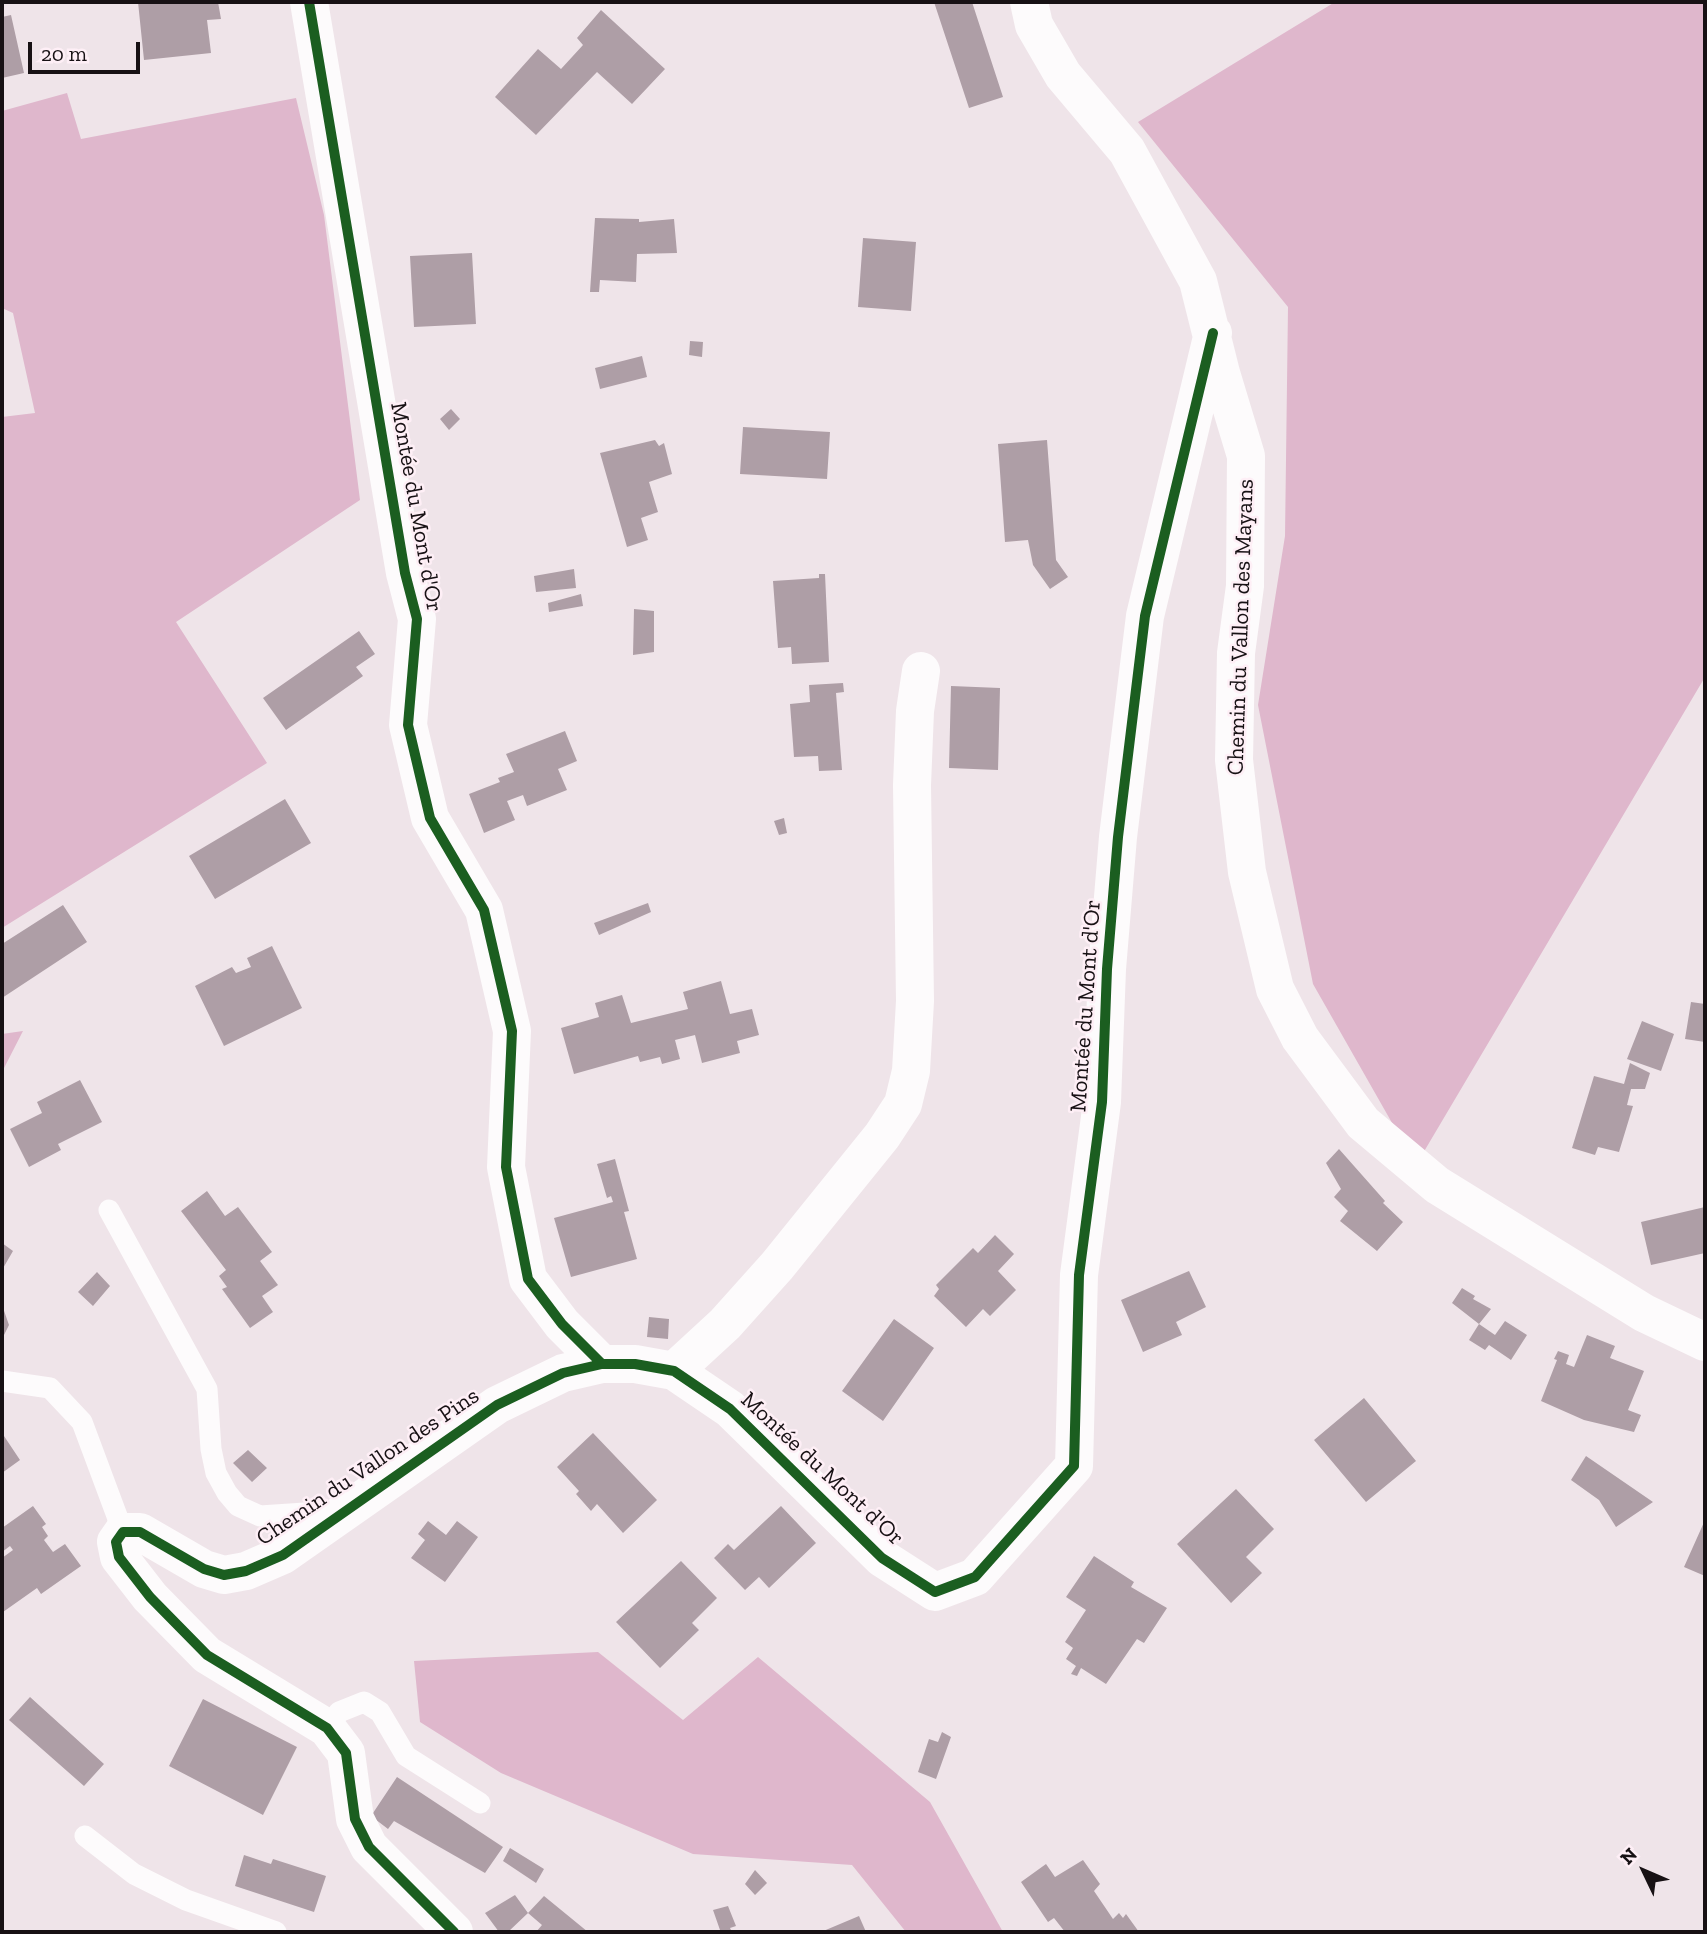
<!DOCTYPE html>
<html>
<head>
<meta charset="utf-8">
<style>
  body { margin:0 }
  #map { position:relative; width:1707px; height:1934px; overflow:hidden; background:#efe4e9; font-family:"Zilla Slab",serif }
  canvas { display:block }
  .frame { position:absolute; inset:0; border:4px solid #171114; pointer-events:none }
  .north { position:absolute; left:1609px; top:1836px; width:70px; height:70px; -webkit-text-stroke:5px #feeff6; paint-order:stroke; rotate:314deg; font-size:19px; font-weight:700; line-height:28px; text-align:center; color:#171114 }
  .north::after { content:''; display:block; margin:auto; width:24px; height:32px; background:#171114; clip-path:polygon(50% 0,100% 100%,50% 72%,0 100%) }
  .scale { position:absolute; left:28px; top:42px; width:112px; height:32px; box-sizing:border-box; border:4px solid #171114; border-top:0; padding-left:9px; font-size:21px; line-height:24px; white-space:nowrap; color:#171114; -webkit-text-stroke:5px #feeff6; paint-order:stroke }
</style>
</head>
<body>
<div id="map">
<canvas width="1707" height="1934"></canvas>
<div class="frame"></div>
<div class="north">N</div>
<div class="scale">20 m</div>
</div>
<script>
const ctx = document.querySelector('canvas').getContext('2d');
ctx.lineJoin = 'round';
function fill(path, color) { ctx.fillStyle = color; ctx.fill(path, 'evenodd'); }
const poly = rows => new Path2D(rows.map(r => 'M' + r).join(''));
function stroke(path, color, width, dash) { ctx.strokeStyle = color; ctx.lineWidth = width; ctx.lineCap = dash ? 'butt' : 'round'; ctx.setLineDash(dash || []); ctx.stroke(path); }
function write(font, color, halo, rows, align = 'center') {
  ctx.font = font + ' "Zilla Slab",serif'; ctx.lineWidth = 5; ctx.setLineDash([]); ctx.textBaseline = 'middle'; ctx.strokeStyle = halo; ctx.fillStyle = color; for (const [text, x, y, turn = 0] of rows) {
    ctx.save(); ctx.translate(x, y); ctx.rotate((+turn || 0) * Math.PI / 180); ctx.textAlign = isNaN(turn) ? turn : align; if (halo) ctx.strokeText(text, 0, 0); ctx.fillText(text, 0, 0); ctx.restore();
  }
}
const forest = poly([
  [1335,2,1705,2,1705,677,1416,1165,1313,984,1258,705,1285,536,1288,307,1138,122],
  [67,93,81,139,296,98,324,215,360,500,176,622,267,763,2,928,2,417,35,413,13,313,2,308,2,111],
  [23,1031,2,1072,2,1034],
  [598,1652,683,1720,758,1657,930,1802,1003,1932,906,1932,852,1865,693,1854,501,1773,420,1722,414,1661]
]);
const building = poly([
  [138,2,218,2,221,19,207,20,211,53,144,60],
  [934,2,972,2,1003,97,969,108],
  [601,10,665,69,632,104,597,72,536,135,495,97,538,49,561,69,583,45,577,38],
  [11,15,24,73,2,78,2,17],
  [595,218,639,219,639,222,674,219,677,253,637,254,636,282,600,280,599,292,590,292],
  [863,238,916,242,911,311,858,307],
  [472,253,476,324,414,327,410,256],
  [690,341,703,342,702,357,689,355],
  [642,356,647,377,600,389,595,368],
  [451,409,460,419,449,430,440,419],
  [743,427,830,432,827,479,740,474],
  [655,440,659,446,664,443,672,474,649,482,658,512,641,518,648,540,627,547,600,453],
  [1047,440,1056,560,1068,577,1050,589,1033,565,1028,540,1005,542,998,444],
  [574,569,576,588,536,592,534,576],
  [819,574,825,574,829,662,792,664,791,647,778,648,773,581,819,578],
  [581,594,583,606,549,612,548,603],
  [634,609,654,611,654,652,633,655],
  [359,631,375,654,356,667,363,676,286,730,263,698],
  [843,683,844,692,836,693,842,770,819,771,818,756,794,757,790,704,810,702,809,685],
  [951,686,1000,688,998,770,949,768],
  [565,731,577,761,558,769,567,790,527,806,523,795,507,801,515,820,484,833,469,794,500,782,498,778,514,772,506,754],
  [285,799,311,843,215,899,189,856],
  [784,818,787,833,779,835,774,821],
  [648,903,651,912,599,935,594,923],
  [63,905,87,942,2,998,2,944],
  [272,946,302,1008,224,1046,195,986,232,967,236,973,251,967,247,958],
  [721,981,730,1014,752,1009,759,1035,737,1041,740,1053,702,1063,695,1035,675,1040,680,1059,662,1064,660,1057,640,1062,638,1056,574,1074,561,1028,599,1017,595,1003,622,995,631,1023,688,1009,683,992],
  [1691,1002,1705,1004,1705,1042,1685,1039],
  [1642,1021,1674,1034,1661,1071,1627,1059],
  [1630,1063,1650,1073,1645,1089,1631,1089,1627,1105,1633,1106,1619,1152,1598,1147,1595,1155,1572,1148,1594,1076,1624,1084],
  [80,1080,102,1122,58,1144,61,1150,29,1167,10,1129,42,1113,37,1102],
  [1339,1149,1385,1201,1383,1203,1403,1222,1377,1251,1340,1221,1348,1211,1334,1197,1341,1189,1326,1163],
  [615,1159,629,1211,624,1212,637,1259,571,1277,554,1218,613,1202,611,1196,607,1198,597,1164],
  [207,1191,225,1216,238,1207,272,1252,260,1261,278,1285,262,1296,273,1312,250,1328,222,1289,227,1287,219,1276,226,1270,181,1211],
  [1705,1207,1705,1253,1651,1265,1641,1222],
  [995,1235,1014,1254,998,1271,1016,1290,990,1316,983,1309,966,1327,934,1296,939,1289,936,1285,973,1248,978,1253],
  [2,1243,13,1251,2,1270],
  [1189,1271,1206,1307,1176,1322,1182,1335,1143,1352,1121,1300],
  [97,1272,110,1286,93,1306,78,1292],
  [1462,1288,1475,1296,1473,1299,1491,1309,1479,1324,1452,1303],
  [2,1305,9,1325,2,1339],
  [649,1317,669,1319,668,1339,647,1337],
  [894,1319,934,1348,883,1421,842,1391],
  [1505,1321,1527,1335,1511,1360,1489,1345,1485,1350,1469,1340,1479,1324,1495,1335],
  [1587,1335,1615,1346,1610,1358,1644,1371,1628,1410,1641,1415,1634,1432,1584,1420,1541,1401,1557,1360,1554,1359,1558,1351,1569,1355,1566,1364,1574,1367],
  [1364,1398,1416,1461,1366,1502,1314,1440],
  [2,1433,20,1460,2,1473],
  [593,1433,657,1500,623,1533,597,1504,591,1511,576,1494,579,1491,557,1467],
  [248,1450,267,1468,252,1482,233,1463],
  [1586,1456,1653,1502,1616,1527,1599,1500,1571,1480],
  [1236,1489,1274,1529,1246,1557,1262,1573,1231,1603,1177,1544],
  [33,1506,46,1524,42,1527,48,1536,44,1540,53,1552,65,1544,81,1566,41,1594,37,1588,3,1612,2,1558,13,1550,10,1546,2,1552,2,1528],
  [781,1506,816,1543,769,1588,759,1577,745,1590,714,1558,728,1544,734,1550],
  [1705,1520,1705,1576,1684,1567],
  [428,1521,446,1535,457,1521,478,1537,445,1582,411,1558,425,1540,418,1534],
  [1094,1556,1134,1582,1131,1587,1167,1608,1144,1643,1137,1639,1106,1684,1081,1668,1077,1676,1071,1674,1076,1666,1066,1659,1073,1648,1065,1642,1086,1610,1066,1597],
  [681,1561,717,1598,692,1623,699,1630,660,1668,616,1622],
  [30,1697,104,1764,84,1786,9,1720],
  [203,1699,297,1747,263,1815,169,1766],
  [942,1732,951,1737,936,1779,918,1772,929,1739,938,1742],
  [397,1777,503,1847,485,1873,394,1821,388,1829,371,1816],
  [510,1848,544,1869,536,1883,503,1861],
  [244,1855,271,1864,273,1859,326,1876,314,1912,235,1886],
  [1083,1860,1100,1884,1094,1891,1113,1919,1119,1913,1123,1918,1126,1914,1139,1932,1065,1932,1054,1918,1048,1922,1021,1882,1046,1864,1055,1877],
  [755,1870,767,1883,755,1895,745,1884],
  [515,1895,528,1913,544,1896,588,1932,536,1932,542,1925,528,1913,508,1932,499,1932,485,1913],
  [728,1906,736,1926,730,1928,732,1932,715,1932,720,1930,713,1910],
  [859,1916,866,1932,821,1932]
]);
const lane = poly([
  [109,1210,207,1389,211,1449,216,1473,227,1493,238,1506,260,1516,335,1511],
  [2,1381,50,1388,82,1422,123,1532],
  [327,1728,339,1712,364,1702,380,1712,406,1756,480,1803],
  [85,1836,134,1874,186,1900,276,1932]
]);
const street = poly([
  [309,2,405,573,417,619,408,725,430,818,484,910,512,1031,506,1167,528,1279,562,1324,602,1364],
  [1029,2,1034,25,1063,75,1127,151,1198,281,1221,373,1246,456,1245,586,1236,653,1234,760,1247,872,1275,989,1300,1038,1363,1123,1437,1185,1644,1313,1705,1342],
  [674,1371,725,1324,777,1266,882,1136,903,1104,911,1071,915,1001,912,785,915,711,921,671],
  [454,1932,369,1847,355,1819,346,1753,327,1728,207,1655,150,1597,119,1557,116,1542,123,1532,140,1532,204,1569,224,1575,246,1571,283,1555,497,1405,563,1373,602,1364,635,1364,674,1371,730,1409,882,1558,935,1592,975,1577,1074,1466,1079,1275,1102,1102,1107,969,1118,837,1145,616,1213,333]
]);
const cycleway = poly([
  [309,2,405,573,417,619,408,725,430,818,484,910,512,1031,506,1167,528,1279,562,1324,602,1364],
  [454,1932,369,1847,355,1819,346,1753,327,1728,207,1655,150,1597,119,1557,116,1542,123,1532,140,1532,204,1569,224,1575,246,1571,283,1555,497,1405,563,1373,602,1364,635,1364,674,1371,730,1409,882,1558,935,1592,975,1577,1074,1466,1079,1275,1102,1102,1107,969,1118,837,1145,616,1213,333]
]);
const streetNames = [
  ["Montée du Mont d'Or",416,507,80],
  ["Chemin du Vallon des Mayans",1241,627,-88],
  ["Montée du Mont d'Or",1086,1006,-86],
  ["Chemin du Vallon des Pins",368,1467,-34],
  ["Montée du Mont d'Or",822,1469,43]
];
fill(forest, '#dfb7cc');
fill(building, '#ae9ea6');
stroke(lane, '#fdfbfc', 21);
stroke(street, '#fdfbfc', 38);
stroke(cycleway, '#1b5e20', 10);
write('23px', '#171114', '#feeff6', streetNames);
</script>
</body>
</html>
